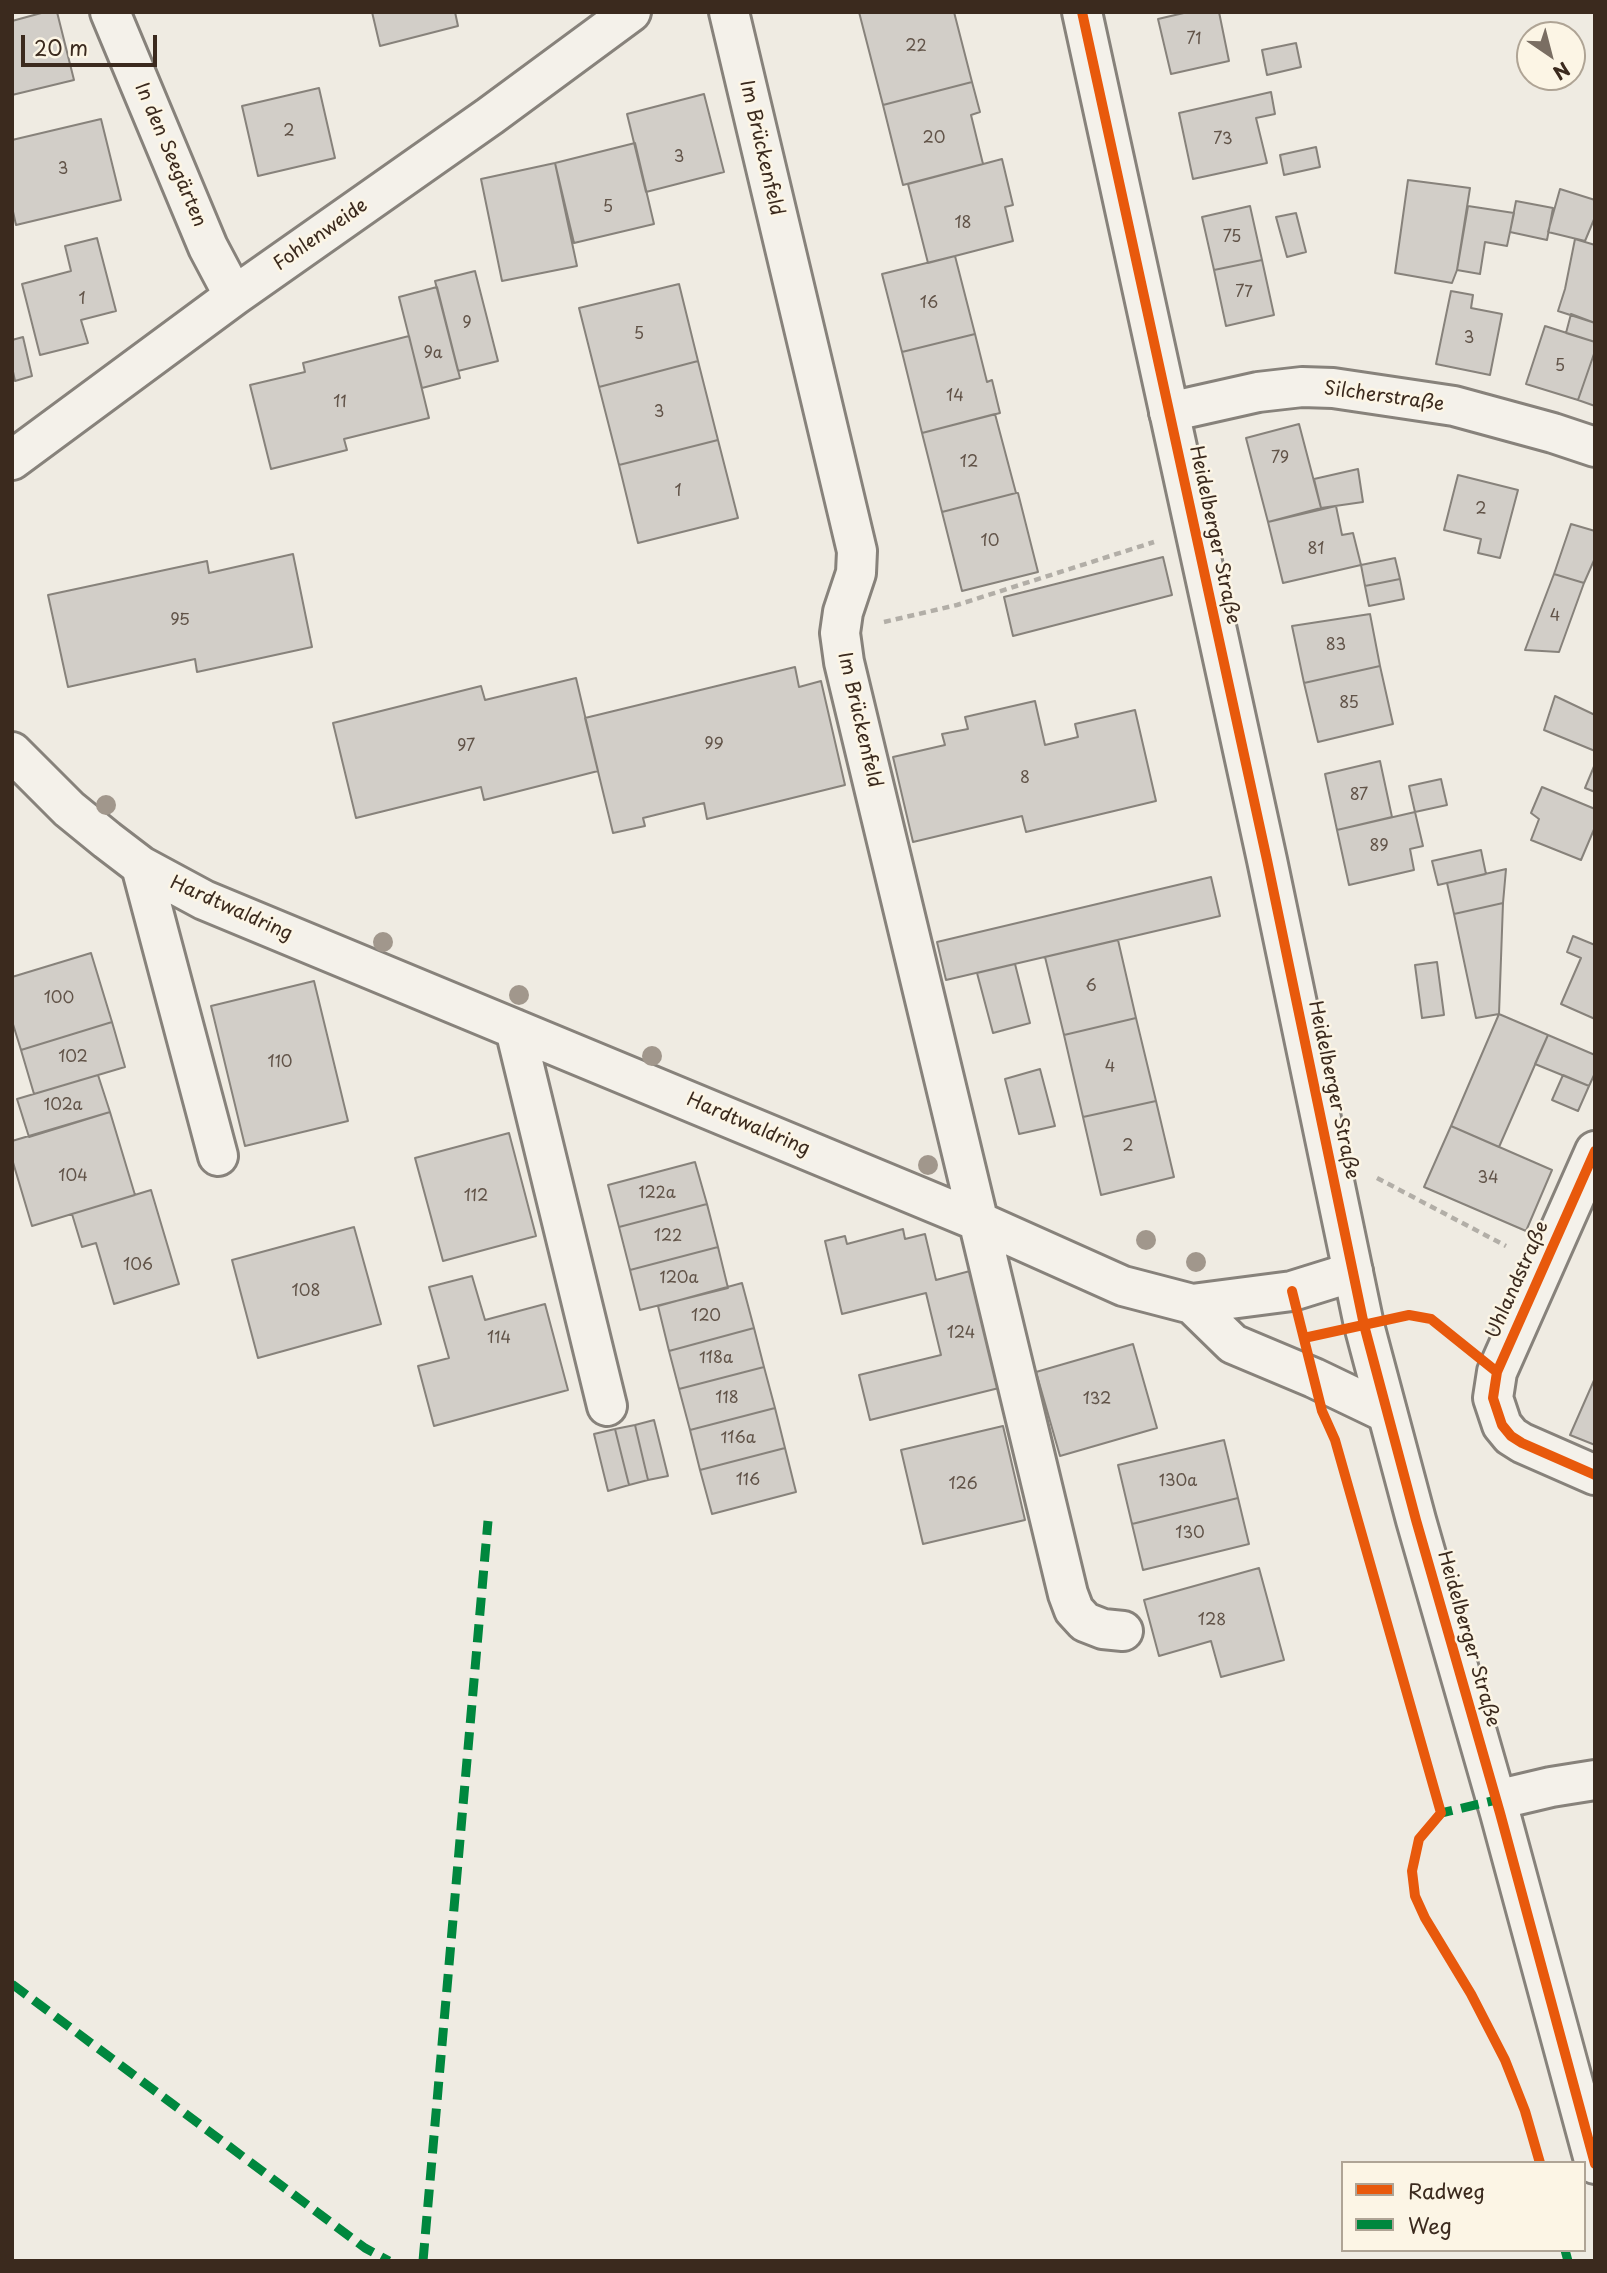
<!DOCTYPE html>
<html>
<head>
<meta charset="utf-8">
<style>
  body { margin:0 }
  #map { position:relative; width:1607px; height:2273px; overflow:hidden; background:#efebe2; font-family:"Playpen Sans",sans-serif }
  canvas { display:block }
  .frame { position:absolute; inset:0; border:14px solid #3b2a1e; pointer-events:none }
  .legend { position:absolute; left:1341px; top:2161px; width:245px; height:91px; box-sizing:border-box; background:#fcf5e5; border:2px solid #afa495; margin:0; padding:9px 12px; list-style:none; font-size:21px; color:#3b2a1e }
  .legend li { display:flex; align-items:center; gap:14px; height:35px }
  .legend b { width:35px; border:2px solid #afa495 }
  .north { position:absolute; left:1516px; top:21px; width:70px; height:70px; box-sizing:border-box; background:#fcf5e5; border:2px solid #afa495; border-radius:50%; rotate:145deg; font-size:19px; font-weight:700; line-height:28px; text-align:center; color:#3b2a1e }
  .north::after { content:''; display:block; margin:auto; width:24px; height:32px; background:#7a6e63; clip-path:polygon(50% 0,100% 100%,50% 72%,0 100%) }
  .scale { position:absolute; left:21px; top:35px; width:136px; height:32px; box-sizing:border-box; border:4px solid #3b2a1e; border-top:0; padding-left:9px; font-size:21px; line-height:24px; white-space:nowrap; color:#3b2a1e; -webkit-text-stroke:5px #fcf5e5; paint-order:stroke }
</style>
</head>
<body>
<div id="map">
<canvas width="1607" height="2273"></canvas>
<div class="frame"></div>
<ul class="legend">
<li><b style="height:9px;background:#e8590c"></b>Radweg</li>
<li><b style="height:9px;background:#00873e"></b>Weg</li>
</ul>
<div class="north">N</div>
<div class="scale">20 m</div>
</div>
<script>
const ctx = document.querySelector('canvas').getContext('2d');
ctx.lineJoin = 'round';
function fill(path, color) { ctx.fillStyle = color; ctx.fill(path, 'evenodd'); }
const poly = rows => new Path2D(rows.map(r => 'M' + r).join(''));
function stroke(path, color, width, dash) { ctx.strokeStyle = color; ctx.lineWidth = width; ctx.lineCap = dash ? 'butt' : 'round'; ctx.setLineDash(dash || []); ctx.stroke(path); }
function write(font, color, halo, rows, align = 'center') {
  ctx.font = font + ' "Playpen Sans",sans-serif'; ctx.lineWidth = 5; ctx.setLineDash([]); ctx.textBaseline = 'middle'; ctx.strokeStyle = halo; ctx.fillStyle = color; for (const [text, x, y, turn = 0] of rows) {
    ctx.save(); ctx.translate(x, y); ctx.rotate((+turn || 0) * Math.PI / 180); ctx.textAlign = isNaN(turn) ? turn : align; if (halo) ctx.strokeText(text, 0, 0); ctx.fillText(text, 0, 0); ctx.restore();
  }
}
const building = poly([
  [45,12,57,12,74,80,12,95,12,21,45,12],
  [372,12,455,12,458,26,380,46,372,12],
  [859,12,954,12,972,82,883,105,859,12],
  [1188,12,1219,12,1229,61,1171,74,1158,19,1188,12],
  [1296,43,1301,67,1267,75,1262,50,1296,43],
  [972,82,980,112,971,115,983,164,903,185,883,105,972,82],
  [319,88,335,158,258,176,242,106,319,88],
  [1271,92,1275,114,1256,118,1267,163,1193,179,1179,113,1271,92],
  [704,94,724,172,646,192,627,114,704,94],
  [101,119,121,200,16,225,12,207,12,140,101,119],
  [635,143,654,224,574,243,555,163,635,143],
  [1316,147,1320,167,1284,175,1280,155,1316,147],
  [1002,159,1013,205,1005,207,1013,241,928,263,908,184,1002,159],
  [555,163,577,266,502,281,481,179,555,163],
  [1408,180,1470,188,1457,270,1452,283,1395,273,1408,180],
  [1560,189,1595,200,1595,217,1585,241,1548,232,1560,189],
  [1516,201,1553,208,1547,240,1510,232,1516,201],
  [1250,206,1262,260,1214,270,1202,217,1250,206],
  [1468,206,1514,213,1507,246,1485,242,1480,274,1457,270,1468,206],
  [1296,213,1306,252,1287,257,1276,217,1296,213],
  [97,238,116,311,81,320,88,343,40,355,22,284,71,271,65,246,97,238],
  [1575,239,1595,245,1595,323,1558,311,1565,289,1575,239],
  [955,256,975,334,902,352,882,274,955,256],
  [1262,260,1274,315,1226,326,1214,270,1262,260],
  [475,271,498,361,458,371,435,281,475,271],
  [679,284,698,361,599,387,579,308,679,284],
  [437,287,460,378,422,388,399,297,437,287],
  [1451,291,1473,295,1471,308,1502,314,1490,375,1436,364,1451,291],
  [1571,314,1595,323,1595,342,1566,333,1571,314],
  [1545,326,1595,342,1595,351,1578,400,1526,384,1545,326],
  [975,334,987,382,992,380,1000,413,922,433,902,352,975,334],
  [409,336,429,418,344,439,347,450,271,469,250,385,305,372,303,363,409,336],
  [23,337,32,376,15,381,12,367,12,340,23,337],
  [1595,351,1595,406,1578,400,1595,351],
  [698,361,718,440,619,465,599,387,698,361],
  [995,414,1016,493,942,512,922,433,995,414],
  [1299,424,1321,508,1268,522,1246,438,1299,424],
  [718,440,738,518,638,543,619,465,718,440],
  [1358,469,1363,502,1321,508,1314,479,1358,469],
  [1458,475,1518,490,1500,558,1478,553,1481,539,1444,530,1458,475],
  [1016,493,1018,493,1038,572,962,591,942,512,1016,493],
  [1336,506,1342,535,1353,533,1361,565,1283,583,1268,522,1336,506],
  [1571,524,1595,531,1595,558,1584,583,1554,574,1571,524],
  [293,554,312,647,197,672,195,659,68,687,48,595,207,561,209,573,293,554],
  [1163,557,1172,595,1013,636,1004,597,1163,557],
  [1395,558,1400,579,1365,586,1361,565,1395,558],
  [1554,574,1584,583,1559,652,1525,650,1554,574],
  [1400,579,1404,599,1369,606,1365,586,1400,579],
  [1370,614,1380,666,1304,683,1292,626,1370,614],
  [1380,666,1393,724,1318,742,1304,683,1380,666],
  [795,667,799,687,821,681,845,785,707,819,704,803,643,818,645,826,613,833,585,718,795,667],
  [576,678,598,771,484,800,481,787,356,818,333,723,481,686,485,700,576,678],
  [1555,696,1595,715,1595,751,1544,730,1555,696],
  [1035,701,1045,745,1078,737,1075,724,1135,710,1156,801,1026,832,1022,816,913,842,893,757,945,745,942,734,968,729,965,717,1035,701],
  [1380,761,1392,817,1337,830,1325,774,1380,761],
  [1595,764,1595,792,1585,788,1595,764],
  [1441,779,1447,805,1415,812,1409,786,1441,779],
  [1542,787,1595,809,1595,827,1581,860,1531,840,1539,819,1531,813,1542,787],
  [1415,812,1423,846,1410,849,1414,870,1349,885,1337,830,1415,812],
  [1481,850,1486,874,1438,885,1432,861,1481,850],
  [1506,869,1503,903,1454,914,1447,883,1506,869],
  [1211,877,1220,916,946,980,937,942,1211,877],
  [1503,903,1499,1014,1476,1018,1454,914,1503,903],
  [1573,936,1595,945,1595,1019,1561,1004,1581,958,1567,952,1573,936],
  [1118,940,1136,1018,1064,1035,1045,957,1118,940],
  [91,953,112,1022,21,1050,12,1021,12,977,91,953],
  [1437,962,1444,1015,1422,1018,1415,965,1437,962],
  [1015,964,1030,1023,993,1033,977,973,1015,964],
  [314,981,348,1121,245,1146,211,1006,314,981],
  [1499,1014,1548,1035,1499,1147,1451,1126,1499,1014],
  [1136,1018,1156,1101,1083,1117,1064,1035,1136,1018],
  [112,1022,125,1067,34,1094,21,1050,112,1022],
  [1548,1035,1595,1055,1595,1073,1589,1086,1535,1064,1548,1035],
  [1040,1069,1055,1126,1019,1134,1005,1079,1040,1069],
  [98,1075,110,1112,29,1137,17,1099,98,1075],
  [1563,1075,1589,1086,1578,1111,1552,1100,1563,1075],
  [1156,1101,1174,1177,1101,1195,1083,1117,1156,1101],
  [110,1112,135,1195,32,1226,12,1159,12,1141,110,1112],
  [1451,1126,1552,1170,1526,1231,1424,1187,1451,1126],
  [509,1133,536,1236,443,1261,415,1158,509,1133],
  [695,1162,707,1204,619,1227,608,1185,695,1162],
  [151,1190,179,1284,114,1304,96,1243,82,1247,72,1214,151,1190],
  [707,1204,718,1247,630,1270,619,1227,707,1204],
  [354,1227,381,1324,258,1358,232,1260,354,1227],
  [903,1229,905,1239,925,1234,936,1280,970,1271,999,1388,870,1420,859,1375,941,1355,926,1293,842,1314,825,1241,845,1236,847,1244,903,1229],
  [718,1247,728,1288,640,1310,630,1270,718,1247],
  [472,1276,485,1320,545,1304,568,1390,434,1426,418,1366,449,1358,429,1287,472,1276],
  [742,1283,754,1328,669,1351,658,1306,742,1283],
  [754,1328,764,1367,679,1389,669,1351,754,1328],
  [1133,1344,1157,1428,1060,1456,1036,1372,1133,1344],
  [764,1367,775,1408,690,1430,679,1389,764,1367],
  [1595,1378,1595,1445,1570,1435,1595,1378],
  [775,1408,785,1448,700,1470,690,1430,775,1408],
  [654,1420,668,1476,648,1480,635,1425,654,1420],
  [635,1425,648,1480,629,1485,615,1429,635,1425],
  [1003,1426,1025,1520,923,1544,901,1450,1003,1426],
  [615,1429,629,1485,608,1491,594,1434,615,1429],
  [1224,1440,1238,1498,1132,1524,1118,1465,1224,1440],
  [785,1448,796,1492,712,1514,700,1470,785,1448],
  [1238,1498,1249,1544,1143,1570,1132,1524,1238,1498],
  [1259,1568,1284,1660,1221,1677,1211,1641,1159,1656,1144,1600,1259,1568]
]);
const path = poly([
  [884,622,957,605,1154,542],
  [1377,1178,1506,1246],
  [1405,1316,1431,1319,1463,1345]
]);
const street = poly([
  [110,12,208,247,234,296],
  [729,12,857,551,856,573,843,612,840,633,844,662,1068,1594,1074,1610,1085,1622,1103,1629,1123,1631],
  [1169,412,1258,392,1302,387,1333,388,1454,406,1553,433,1595,447],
  [12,460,234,296,490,116,631,12],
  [12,752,69,809,107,840,141,866,204,900,980,1222,1123,1286,1192,1304,1292,1291,1353,1272],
  [141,866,218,1156],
  [515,1029,607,1406],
  [1595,1151,1497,1372,1493,1398,1502,1425,1511,1436,1522,1443,1595,1475],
  [1192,1304,1233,1344,1314,1378,1387,1413],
  [1496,1800,1551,1787,1595,1780]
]);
const secondary = poly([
  [1082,12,1267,860,1364,1325,1416,1520,1500,1813,1595,2164]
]);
const quiet = poly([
  [1437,1818,1441,1813,1496,1800],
  [12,1984,365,2248,389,2261],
  [1565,2250,1568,2261],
  [423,2261,488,1521]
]);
const cycleway = poly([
  [1082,12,1267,860,1364,1325,1416,1520,1500,1813,1595,2164],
  [1595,1151,1497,1372,1493,1398,1502,1425,1511,1436,1522,1443,1595,1475],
  [1292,1291,1322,1411,1335,1440,1441,1813,1419,1839,1412,1871,1415,1896,1425,1918,1471,1994,1505,2060,1525,2111,1540,2163],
  [1304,1338,1409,1315,1431,1319,1497,1372]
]);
const trees = [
  [106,805],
  [383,942],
  [519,995],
  [652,1056],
  [928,1165],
  [1146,1240],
  [1196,1262]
];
const numberNames = [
  ["71",1194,40],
  ["22",916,47],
  ["2",289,132],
  ["20",934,139],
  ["73",1223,140],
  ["3",679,158],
  ["3",63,170],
  ["5",608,208],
  ["18",963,224],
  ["75",1232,238],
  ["77",1244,293],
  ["1",82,300],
  ["16",929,304],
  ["9",467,324],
  ["5",639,335],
  ["3",1469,339],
  ["9a",433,354],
  ["5",1560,367],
  ["14",955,397],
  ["11",340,403],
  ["3",659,413],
  ["79",1280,459],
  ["12",969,463],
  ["1",678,492],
  ["2",1481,510],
  ["10",990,542],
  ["81",1316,550],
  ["4",1555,617],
  ["95",180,621],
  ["83",1336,646],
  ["85",1349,704],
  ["99",714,745],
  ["97",466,747],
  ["8",1025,779],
  ["87",1359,796],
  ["89",1379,847],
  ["6",1091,987],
  ["100",59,999],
  ["102",73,1058],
  ["110",280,1063],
  ["4",1110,1068],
  ["102a",63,1106],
  ["2",1128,1147],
  ["104",73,1177],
  ["34",1488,1179],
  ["122a",657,1194],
  ["112",476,1197],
  ["122",668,1237],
  ["106",138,1266],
  ["120a",679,1279],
  ["108",306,1292],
  ["120",706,1317],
  ["124",961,1334],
  ["114",499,1339],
  ["118a",716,1359],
  ["118",727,1399],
  ["132",1097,1400],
  ["116a",738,1439],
  ["116",748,1481],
  ["130a",1178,1482],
  ["126",963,1485],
  ["130",1190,1534],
  ["128",1212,1621]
];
const streetNames = [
  ["Im Brückenfeld",761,148,77],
  ["In den Seegärten",170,155,67],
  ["Fohlenweide",321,235,-35],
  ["Silcherstraße",1384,397,8],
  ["Heidelberger Straße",1214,535,78],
  ["Im Brückenfeld",859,720,77],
  ["Hardtwaldring",231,909,24],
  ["Heidelberger Straße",1333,1090,78],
  ["Hardtwaldring",748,1125,23],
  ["Uhlandstraße",1518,1280,-66],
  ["Heidelberger Straße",1468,1639,74]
];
fill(building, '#d2cec8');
stroke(building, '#87827b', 2);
stroke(street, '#87827b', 44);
stroke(secondary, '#87827b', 44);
stroke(path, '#b2aea7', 4.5, [7, 5]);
stroke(street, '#f4f1ea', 38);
stroke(secondary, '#f4f1ea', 38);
stroke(quiet, '#00873e', 9, [18, 9]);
stroke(cycleway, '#e8590c', 10);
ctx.fillStyle = '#a1978c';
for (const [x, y] of trees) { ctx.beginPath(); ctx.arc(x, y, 10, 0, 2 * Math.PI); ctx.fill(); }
write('16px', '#615348', null, numberNames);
write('19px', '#3b2a1e', '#fcf5e5', streetNames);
</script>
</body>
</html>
